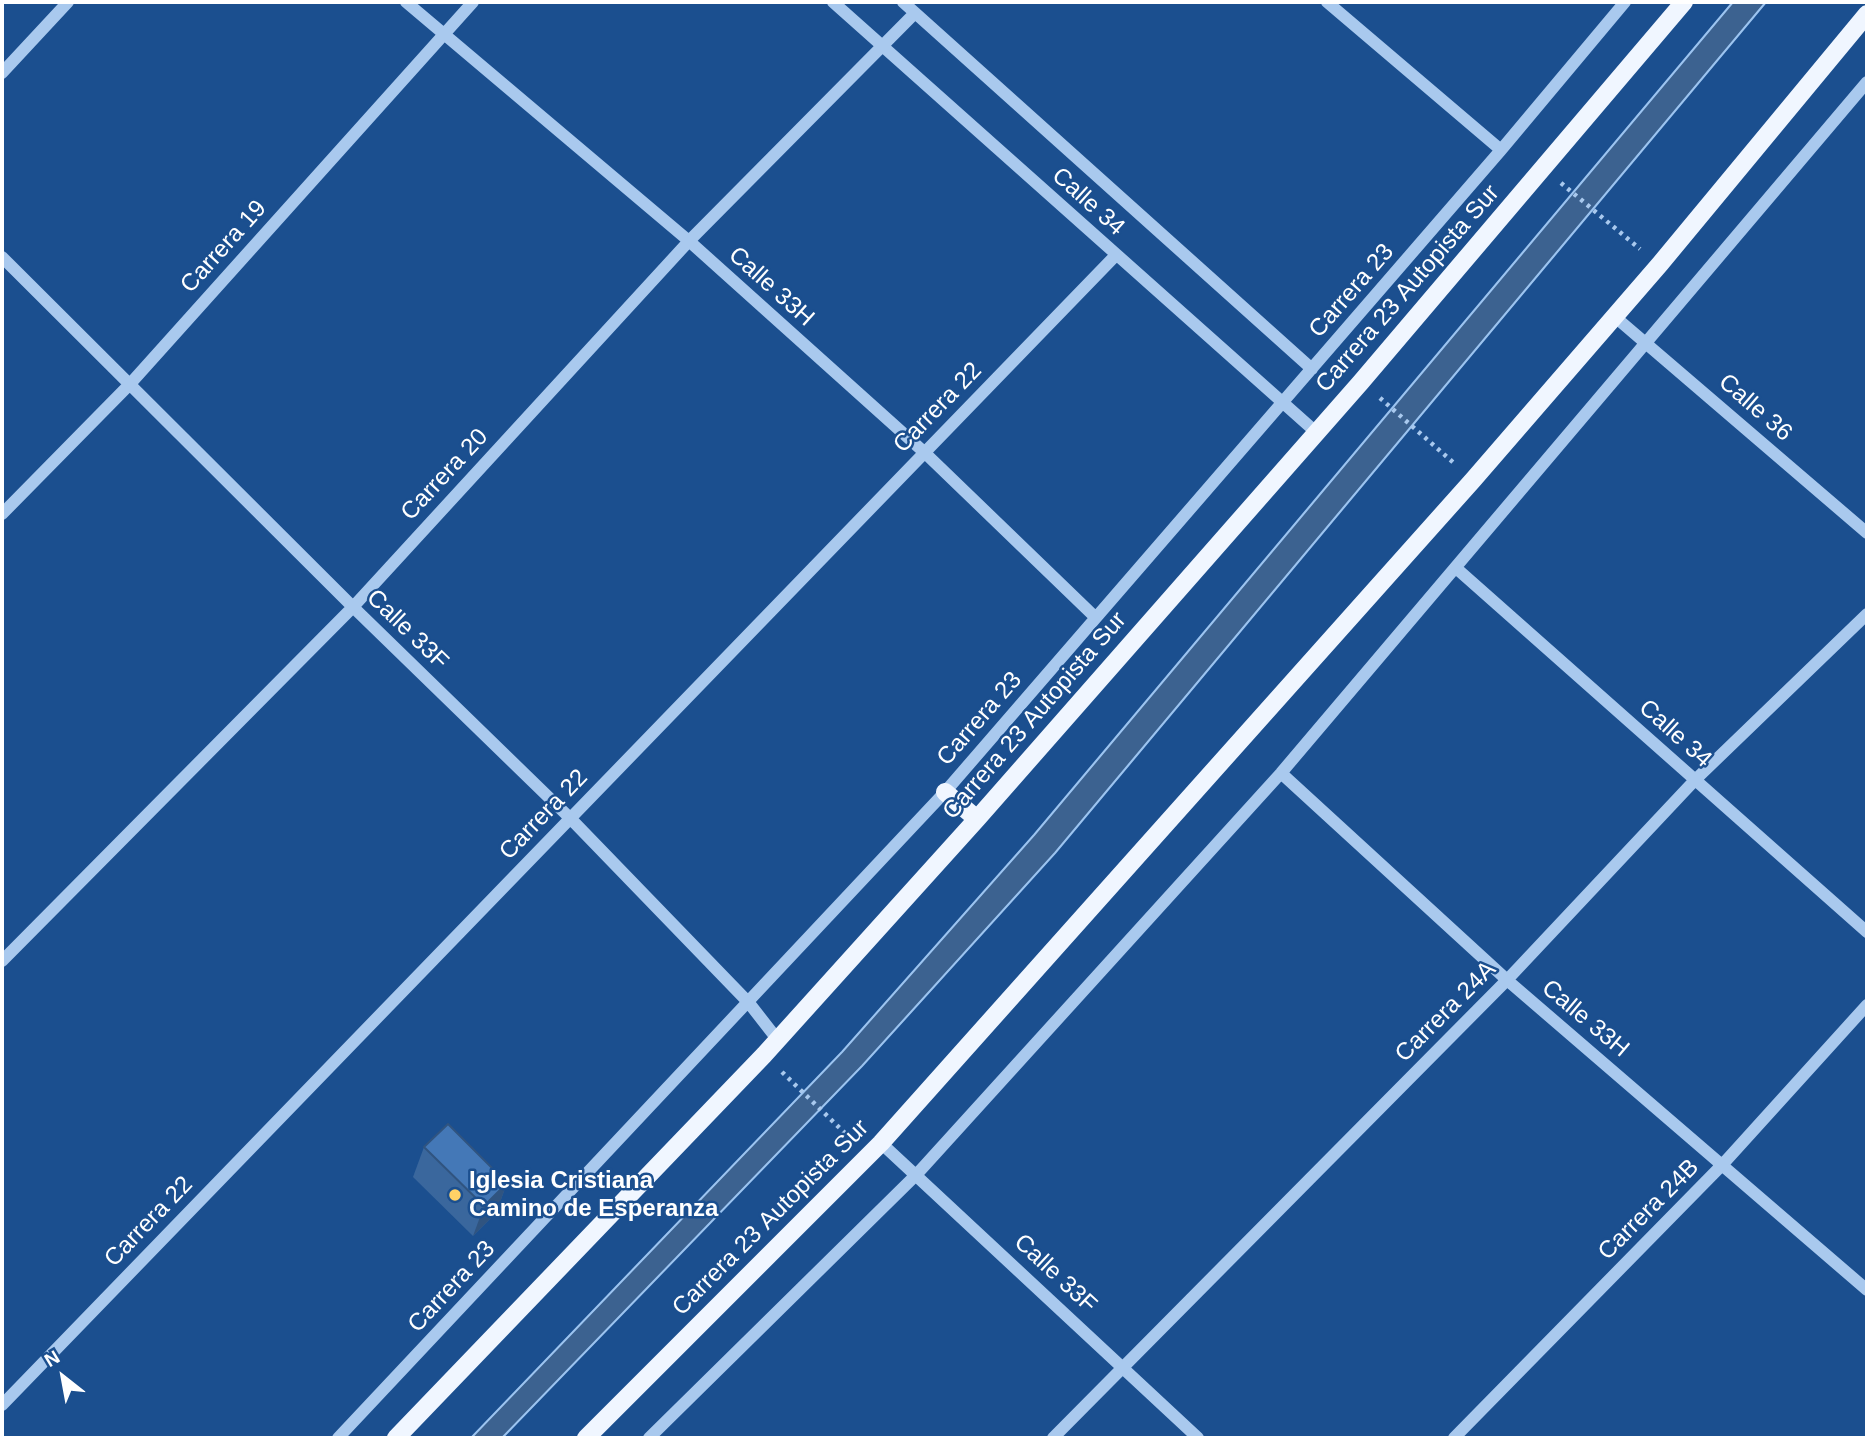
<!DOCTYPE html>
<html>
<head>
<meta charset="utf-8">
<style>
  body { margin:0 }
  #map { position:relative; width:1869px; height:1440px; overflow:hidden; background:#1b4f8f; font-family:Arial,sans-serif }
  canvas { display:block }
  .frame { position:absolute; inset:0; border:4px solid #fff; pointer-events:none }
  .north { position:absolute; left:28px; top:1342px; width:70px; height:70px; -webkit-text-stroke:5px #1b4f8f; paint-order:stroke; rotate:329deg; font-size:19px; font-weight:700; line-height:28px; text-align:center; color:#fff }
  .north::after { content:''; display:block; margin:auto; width:24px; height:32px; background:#fff; clip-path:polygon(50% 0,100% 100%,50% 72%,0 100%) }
</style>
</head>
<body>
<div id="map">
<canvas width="1869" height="1440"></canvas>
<div class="frame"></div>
<div class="north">N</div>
</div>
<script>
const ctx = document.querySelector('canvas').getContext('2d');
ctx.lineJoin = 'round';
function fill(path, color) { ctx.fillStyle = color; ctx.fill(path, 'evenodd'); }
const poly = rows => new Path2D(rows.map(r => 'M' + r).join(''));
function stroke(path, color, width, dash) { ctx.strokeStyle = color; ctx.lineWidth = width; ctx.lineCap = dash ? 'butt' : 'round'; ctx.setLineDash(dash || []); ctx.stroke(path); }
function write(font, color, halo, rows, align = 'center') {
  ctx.font = font + ' Arial,sans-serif'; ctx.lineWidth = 5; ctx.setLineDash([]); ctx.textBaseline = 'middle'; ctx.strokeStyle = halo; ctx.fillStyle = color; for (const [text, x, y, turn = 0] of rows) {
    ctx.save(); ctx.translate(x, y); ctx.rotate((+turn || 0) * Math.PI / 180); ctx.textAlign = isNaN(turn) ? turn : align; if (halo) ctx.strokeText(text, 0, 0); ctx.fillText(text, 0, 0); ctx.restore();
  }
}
const water = poly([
  [1733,2,1766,2,1055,853,862,1066,502,1438,471,1438,842,1052,1034,835,1733,2]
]);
const path = poly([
  [1561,183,1640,249],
  [1380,398,1455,464],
  [782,1072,851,1139]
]);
const minor = poly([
  [406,2,689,241,924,452,1095,617],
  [833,2,1317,433],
  [903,2,1312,369],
  [1327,2,1501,150],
  [2,73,68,2],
  [2,257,353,607,570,818,749,1003,777,1039],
  [1614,316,1867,533],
  [2,514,130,384,473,2],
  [1456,568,1867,932],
  [1281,773,1507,980,1867,1290],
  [2,961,353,607,689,241,915,13],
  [881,1143,1198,1438],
  [2,1405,1116,255],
  [338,1438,945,792,1501,150,1625,2],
  [649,1438,917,1174,1281,773,1867,82],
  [1053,1438,1507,980,1695,780,1867,614],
  [1454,1438,1723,1164,1867,1005]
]);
const major = poly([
  [945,792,977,819],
  [396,1438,764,1055,977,819,1361,382,1684,2],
  [586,1438,881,1143,1473,480,1660,264,1867,14]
]);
const wall = poly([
  [424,1147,507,1183,496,1213,473,1236,413,1177]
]);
const shadedWall = poly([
  [507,1183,496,1213,473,1236,484,1206]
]);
const building = poly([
  [448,1124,507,1183,484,1206,424,1147,448,1124]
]);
const markers = [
  [455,1195,7,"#ffd166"]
];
const streetNames = [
  ["Calle 34",1088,202,42],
  ["Carrera 19",224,247,-48],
  ["Calle 33H",771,287,42],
  ["Carrera 23 Autopista Sur",1408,289,-49],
  ["Carrera 23",1352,291,-49],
  ["Carrera 22",938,408,-46],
  ["Calle 36",1755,408,41],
  ["Carrera 20",445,475,-47],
  ["Calle 33F",407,630,44],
  ["Carrera 23 Autopista Sur",1035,716,-49],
  ["Carrera 23",980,719,-49],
  ["Calle 34",1675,734,42],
  ["Carrera 22",544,815,-46],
  ["Carrera 24A",1446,1012,-45],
  ["Calle 33H",1585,1019,40],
  ["Carrera 24B",1649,1210,-45],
  ["Carrera 23 Autopista Sur",771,1218,-45],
  ["Carrera 22",149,1222,-46],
  ["Calle 33F",1055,1274,43],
  ["Carrera 23",452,1287,-47]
];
const poiNames = [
  ["Iglesia Cristiana",469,1181],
  ["Camino de Esperanza",469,1209]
];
fill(water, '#3c6290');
stroke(water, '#9cc4f0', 2);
stroke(path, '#a9c9ee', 4.5, [3.5, 5]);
stroke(minor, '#a9c9ee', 12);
stroke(major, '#f0f6ff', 18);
fill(wall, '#3a679d');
fill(shadedWall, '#305480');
fill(building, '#4478b7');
stroke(building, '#305480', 2);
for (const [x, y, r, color] of markers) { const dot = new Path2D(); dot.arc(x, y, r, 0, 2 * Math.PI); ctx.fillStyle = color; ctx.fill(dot); stroke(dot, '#1b4f8f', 2.5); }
write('24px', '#fff', '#1b4f8f', streetNames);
write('bold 24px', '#fff', '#1b4f8f', poiNames, 'left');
</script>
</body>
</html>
